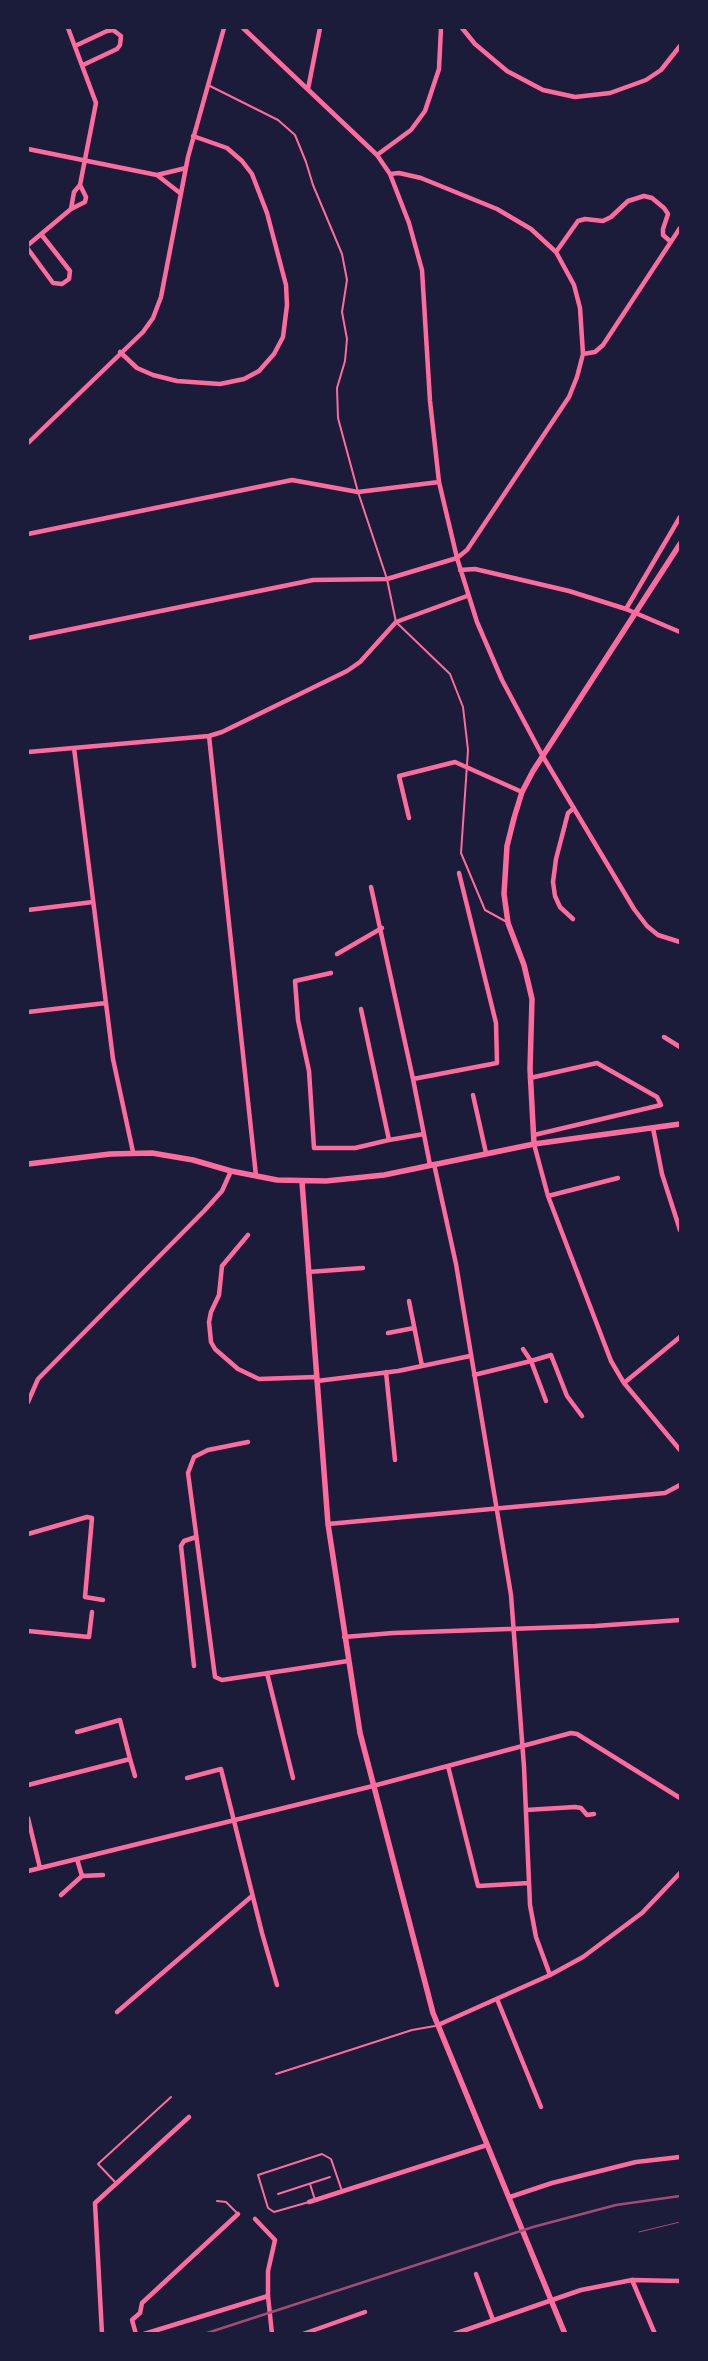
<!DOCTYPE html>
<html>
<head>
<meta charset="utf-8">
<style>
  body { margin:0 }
  #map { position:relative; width:708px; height:2361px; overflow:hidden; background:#1b1b3a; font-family:Mulish,sans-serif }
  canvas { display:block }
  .frame { position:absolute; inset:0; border:29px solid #1b1b3a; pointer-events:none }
</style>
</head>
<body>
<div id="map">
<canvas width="708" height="2361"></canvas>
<div class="frame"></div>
</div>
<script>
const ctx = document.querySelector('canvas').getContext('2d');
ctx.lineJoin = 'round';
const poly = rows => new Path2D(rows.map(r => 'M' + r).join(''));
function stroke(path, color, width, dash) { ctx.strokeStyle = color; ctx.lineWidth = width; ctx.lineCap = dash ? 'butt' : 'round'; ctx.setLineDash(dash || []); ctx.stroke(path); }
const service = poly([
  [208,85,278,120,295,135,306,162,313,185,342,254,347,280,342,312,347,339,345,361,337,388,338,418,358,492,387,579,396,622,450,674,463,707,468,750,461,853,485,910,505,921],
  [276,2074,412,2030,435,2026],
  [116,2183,98,2164,171,2097],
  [310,2184,315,2200],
  [278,2194,330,2177],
  [217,2201,226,2202,238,2214],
  [309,2202,274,2212,268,2208,258,2175,322,2154,331,2159,342,2191]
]);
const minor = poly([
  [68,28,96,103,80,185,74,192,71,209],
  [243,28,377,155,390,174,409,223,422,270,430,401,439,482,457,558,477,622,502,680,542,755,634,909,647,926,658,935,680,942],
  [462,28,475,44,507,71,543,90,575,97,610,93,646,80,661,70,680,46],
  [75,46,107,31,113,30,121,36,120,45,117,49,83,65],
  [308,89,320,28],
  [28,149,157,175,180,193],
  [377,155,411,130,425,111,439,69,441,28],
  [157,175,186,168],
  [28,245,71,209,85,202,86,197,80,185],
  [28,249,53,283,62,284,69,279,70,271,41,234],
  [556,252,578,221,585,219,603,221,611,217,628,201,644,196,652,198,664,208,668,214,663,229,663,235,671,242],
  [120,352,137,368,153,375,177,381,220,384,244,379,259,371,274,354,283,337,287,305,286,285,267,213,252,174,242,161,227,148,193,136],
  [583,354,595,352,603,345,680,228],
  [28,443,143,332,153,318,161,297,188,157,224,28],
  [28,534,292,480,358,492,439,482],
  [460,570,475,569,569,591,626,609,680,632],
  [626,609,680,517],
  [28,638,313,580,387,579,457,558,467,550,569,397,577,377,583,354,580,308,574,285,556,252,531,229,497,209,421,178,399,173,390,174],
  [209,736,256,1176],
  [74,748,113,1059,133,1152],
  [28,752,209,736,222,732,347,671,360,662,396,622,467,596],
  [409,818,399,776,455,762,522,792],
  [371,887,413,1079],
  [28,910,93,902],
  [573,919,560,907,555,896,553,882,556,859,568,813,574,808],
  [337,954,382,928],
  [331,973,295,981,298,1020,309,1071,314,1148,355,1148,389,1140],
  [361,1009,389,1140,424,1134],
  [28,1012,106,1003],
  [664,1037,680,1047],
  [530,1078,597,1063,657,1097,661,1105,534,1135],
  [473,1095,486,1153],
  [653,1128,662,1174,680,1230],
  [534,1144,548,1196,611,1361,624,1383,680,1450],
  [434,1164,456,1264,511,1595,524,1767,530,1905,536,1937,550,1975],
  [430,1165,413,1079,497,1063,496,1023,459,873],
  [548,1196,618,1178],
  [248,1235,222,1266,219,1295,211,1312,209,1322,211,1342,215,1349,238,1369,259,1379,316,1377],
  [308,1272,363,1268],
  [409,1301,422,1366],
  [388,1333,414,1328],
  [386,1372,395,1460],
  [474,1375,531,1361,523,1349],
  [317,1381,398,1371,470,1356],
  [624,1383,680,1337],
  [546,1401,531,1361,551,1355,567,1396,582,1416],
  [28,1402,38,1379,204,1211,222,1191,231,1171],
  [248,1442,208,1450,194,1457,188,1473,215,1677,222,1680,348,1661],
  [328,1524,665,1493,680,1485],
  [28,1534,87,1517,92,1518,85,1597,103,1600],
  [28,1631,89,1637,92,1612],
  [344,1637,393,1633,595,1626,680,1620],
  [194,1666,181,1546,184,1541,196,1537],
  [267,1673,293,1778],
  [130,1759,135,1776],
  [448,1766,478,1886,529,1883],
  [187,1778,221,1769,262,1933,277,1985],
  [28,1785,130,1759,120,1720,77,1732],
  [526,1810,575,1807,581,1808,587,1815,594,1814],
  [28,1818,40,1868],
  [77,1859,82,1876],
  [28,1871,373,1786,571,1733,577,1734,680,1798],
  [82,1876,103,1875],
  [61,1895,82,1876],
  [497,1999,541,2107],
  [117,2012,252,1896],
  [438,2025,550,1975,583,1957,642,1913,680,1873],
  [510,2197,552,2183,636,2162,680,2157],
  [309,2202,487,2145],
  [255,2219,275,2240,268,2271,268,2296,272,2334],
  [476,2274,493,2320],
  [632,2280,655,2334],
  [102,2334,95,2203,189,2117],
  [136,2334,132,2320,140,2313,142,2303,238,2214],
  [144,2334,268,2296],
  [303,2334,365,2312],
  [454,2334,581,2290,632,2280,680,2281]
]);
const tertiary = poly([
  [534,1144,530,1069,532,999,524,965,508,923,504,894,507,846,514,818,522,792,533,771,680,544],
  [28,1164,110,1154,152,1153,193,1160,231,1171,277,1180,326,1181,384,1175,534,1144,680,1124],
  [302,1182,328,1524,360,1733,433,2013,565,2334]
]);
const tram = poly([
  [639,2232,680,2222]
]);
const rail = poly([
  [204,2334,533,2227,616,2205,680,2196]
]);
stroke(service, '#ff6b9d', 2);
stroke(minor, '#ff6b9d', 4.5);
stroke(tertiary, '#ff6b9d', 5.5);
stroke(tram, '#a44b75', 1);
stroke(rail, '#a44b75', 2.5);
</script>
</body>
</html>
